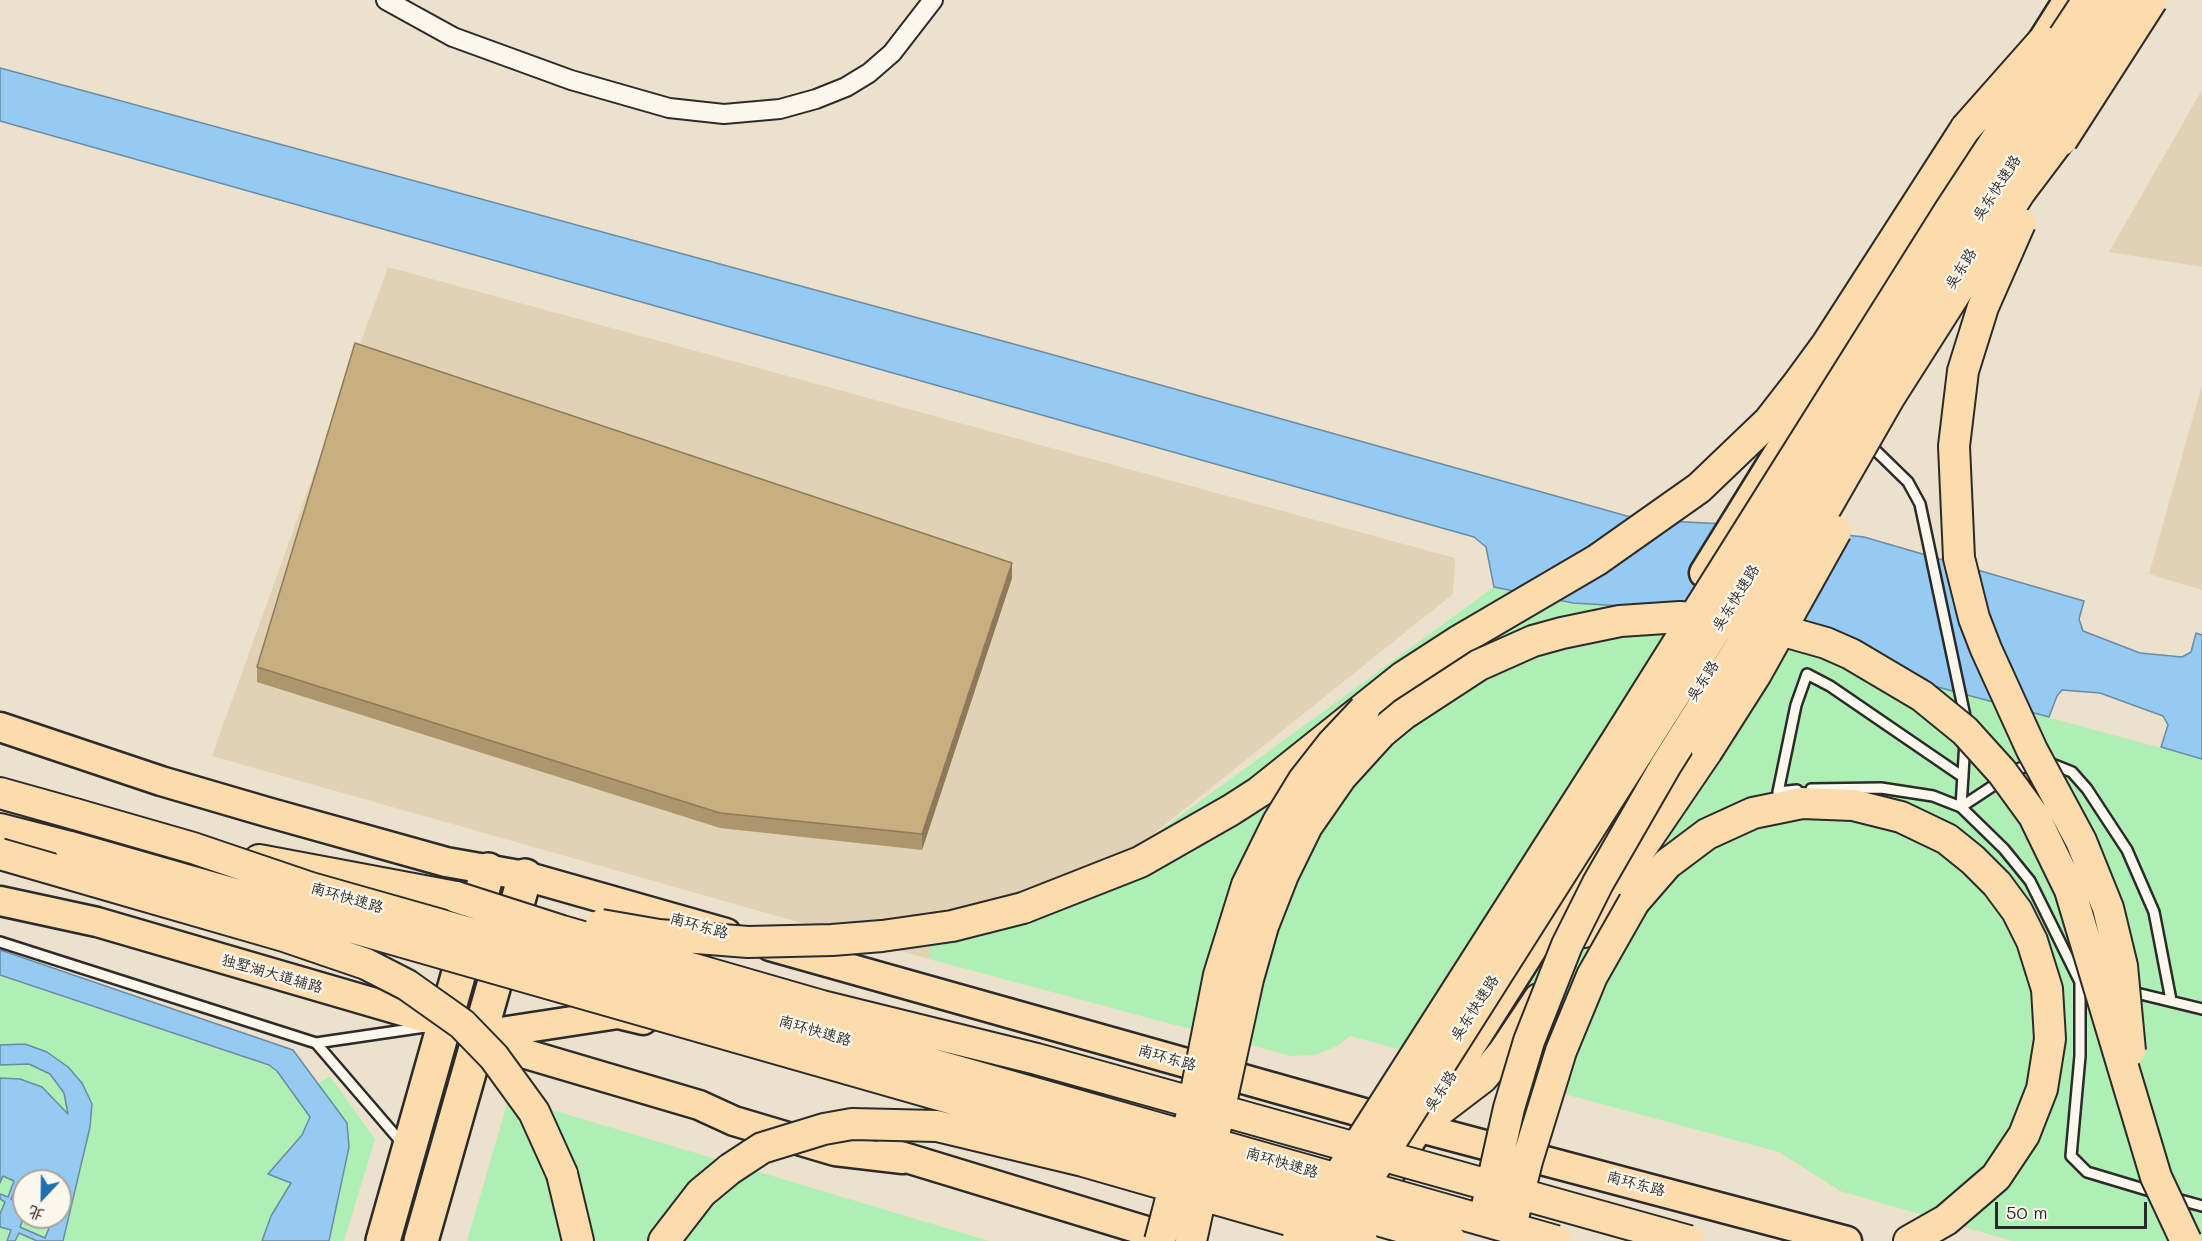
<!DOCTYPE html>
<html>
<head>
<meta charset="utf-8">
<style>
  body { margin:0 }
  #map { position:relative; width:2202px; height:1241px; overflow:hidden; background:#ece1cc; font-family:Mali,"LXGW WenKai TC",sans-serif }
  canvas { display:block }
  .north { position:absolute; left:12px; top:1169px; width:60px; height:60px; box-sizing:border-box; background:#fbf7ec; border:2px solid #a8a59f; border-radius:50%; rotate:202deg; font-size:16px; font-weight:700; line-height:24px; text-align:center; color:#2b2b2b }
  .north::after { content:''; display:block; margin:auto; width:21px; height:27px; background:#1f6fb2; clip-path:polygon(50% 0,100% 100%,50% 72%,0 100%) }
  .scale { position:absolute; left:1995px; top:1202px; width:152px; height:27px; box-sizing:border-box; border:3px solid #2b2b2b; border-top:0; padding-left:8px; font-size:18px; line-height:21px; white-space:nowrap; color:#2b2b2b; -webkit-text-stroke:4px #fbf7ec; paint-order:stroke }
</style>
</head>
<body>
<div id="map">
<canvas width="2202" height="1241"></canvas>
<div class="north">北</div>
<div class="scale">50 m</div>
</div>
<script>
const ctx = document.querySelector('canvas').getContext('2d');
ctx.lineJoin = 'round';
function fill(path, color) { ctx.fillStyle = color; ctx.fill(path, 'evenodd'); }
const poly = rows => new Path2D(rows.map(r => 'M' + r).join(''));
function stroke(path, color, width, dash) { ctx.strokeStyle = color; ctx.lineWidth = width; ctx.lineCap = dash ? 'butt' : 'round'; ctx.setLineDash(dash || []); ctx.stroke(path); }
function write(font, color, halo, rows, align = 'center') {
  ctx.font = font + ' Mali,"LXGW WenKai TC",sans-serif'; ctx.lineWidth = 4.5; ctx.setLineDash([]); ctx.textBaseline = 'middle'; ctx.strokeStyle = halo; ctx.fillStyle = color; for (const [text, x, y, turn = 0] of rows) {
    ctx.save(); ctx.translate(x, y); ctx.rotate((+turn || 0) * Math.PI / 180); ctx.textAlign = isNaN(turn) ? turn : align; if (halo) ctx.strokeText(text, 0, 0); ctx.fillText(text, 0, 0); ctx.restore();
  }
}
const built = poly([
  [2202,90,2202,267,2109,252],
  [388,267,1455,558,1453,594,1136,848,1051,883,938,914,929,959,212,756],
  [2202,385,2202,590,2149,574]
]);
const green = poly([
  [1494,587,1573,603,1640,607,2202,759,2202,1241,2012,1241,1840,1191,1779,1152,1350,1036,1337,1046,1315,1055,1291,1056,929,959,938,914,1051,883,1136,848],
  [0,975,319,1083,330,1076,375,1139,344,1241,0,1241],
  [24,1181,60,1181,60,1217,24,1217],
  [509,1097,989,1241,467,1241]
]);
const water = poly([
  [0,68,1043,352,1627,516,1666,521,1767,526,1864,537,2084,601,2079,619,2083,631,2140,653,2182,657,2191,652,2196,633,2202,635,2202,759,2161,747,2168,725,2163,716,2100,693,2062,690,2057,696,2049,717,1640,607,1573,603,1494,587,1486,547,1474,537,0,121,0,68],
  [0,950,293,1050,347,1123,349,1147,329,1241,262,1241,271,1216,291,1183,268,1174,302,1135,310,1117,277,1071,269,1065,0,975,0,950],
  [25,1044,47,1052,68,1067,82,1083,92,1104,90,1127,63,1241,37,1241,19,1233,15,1241,7,1241,11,1230,0,1227,0,1214,5,1202,0,1199,0,1194,8,1197,14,1181,3,1176,0,1183,0,1078,20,1079,42,1087,68,1114,64,1093,50,1074,29,1064,0,1065,0,1045,25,1044],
  [24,1181,60,1181,60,1217,37,1217,51,1223,45,1238,20,1227,24,1217,24,1201,22,1204,11,1199,18,1183,24,1185,24,1181]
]);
const service = poly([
  [1867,442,1908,482,1920,504,1966,721],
  [1965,741,1961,807,2004,849,2030,881,2080,982],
  [2047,762,2072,772,2087,789,2127,850,2154,912,2171,1000],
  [1811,789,1881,788,1933,796,1961,807,2020,768,2034,765],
  [1797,790,1778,792,1796,705,1807,674,1830,686,1963,777],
  [0,942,316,1043,425,1027],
  [2085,983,2080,982,2080,1056,2071,1156,2087,1172,2157,1193],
  [2128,991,2202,1009],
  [316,1043,402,1143],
  [2173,1198,2202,1206]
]);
const minor = poly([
  [386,0,453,37,571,80,669,108,724,114,780,109,816,99,846,87,869,73,892,53,933,0]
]);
const primary = poly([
  [2029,62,2068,0],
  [1704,573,1832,366,1902,260],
  [0,727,161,781,267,812,446,862,525,876,726,933],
  [0,901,97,922,447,1024,526,1054,699,1105,734,1121,835,1151,903,1159],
  [770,946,1364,1113,1847,1241],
  [481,1035,618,1014,643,1020],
  [887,1152,1179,1241],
  [1366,1211,1666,738]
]);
const trunk = poly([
  [0,793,75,814],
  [0,829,70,847],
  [259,860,456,897],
  [1634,902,1667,864,1707,834,1753,813,1802,803,1853,805,1901,817,1947,839,1973,860,1997,884,2017,911,2032,941,2047,989,2050,1039,2042,1089,2024,1135,1996,1177,1946,1220,1909,1241],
  [1023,908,1140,862,1231,810,1259,792,1403,677,1457,642,1597,560,1699,488,1769,421,1797,385,1827,344,1966,128],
  [1584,932,1707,751],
  [1419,1126,1482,1078,1503,1053,1539,999],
  [562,1174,578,1241],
  [664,1241,701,1193,730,1169]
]);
const motorway = poly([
  [383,1241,488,870],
  [421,1241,525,876]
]);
const trunkBridge = poly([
  [1966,128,2043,41],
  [2062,140,2152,0],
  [2020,223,1983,307,1963,371,1954,446,1959,558,1974,618,1986,649,2032,750,2081,841,2108,908,2122,966,2130,1051],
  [1707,751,1756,674,1836,531],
  [75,814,193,848,311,888,1556,1241],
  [70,847,1451,1241],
  [0,854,284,936,366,964,407,985,462,1024,494,1057,534,1112,562,1174],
  [456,897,562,931,822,1006,1037,1059,1689,1241],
  [601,925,659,935,748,942,832,940,882,936,952,926,1023,908],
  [1190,1122,1219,975,1247,885,1278,822,1303,781,1332,744,1364,710],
  [730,1169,762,1148,824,1129,852,1124,937,1126,1083,1161,1362,1241],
  [1487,1206,1509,1108,1529,1041,1567,945,1598,883,1666,765,1804,546,1889,398,2020,192,2072,123],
  [1514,1214,1527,1161,1561,1051,1592,976,1634,902],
  [1160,1241,1179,1168],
  [1191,1241,1248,979,1263,926,1283,875,1307,826,1341,777,1381,733,1404,714,1479,665,1533,641,1562,633,1620,621,1680,617,1766,626,1826,643,1851,654,1922,696,1965,731,2002,772,2034,816,2070,890,2156,1177,2186,1241],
  [1297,1241,1617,740,1950,210,2088,0],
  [1328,1241,1973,224,2120,0]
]);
const wall = poly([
  [1012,578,922,850,720,828,257,682,257,667]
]);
const shadedWall = poly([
  [1012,563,1012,578,922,850,922,834]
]);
const building = poly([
  [355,343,1012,563,922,834,720,813,257,667,355,343]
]);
const streetNames = [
  ["吴东快速路",1997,188,-57],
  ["吴东路",1961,269,-58],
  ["吴东快速路",1736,598,-58],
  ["吴东路",1703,681,-57],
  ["南环快速路",347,898,16],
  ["南环东路",699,926,16],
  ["独墅湖大道辅路",272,974,16],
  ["吴东快速路",1475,1008,-57],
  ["南环快速路",815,1031,16],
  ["南环东路",1167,1058,16],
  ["吴东路",1441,1091,-57],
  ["南环快速路",1282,1163,16],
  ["南环东路",1636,1184,15]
];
fill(built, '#e2d2b5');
fill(green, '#afeeb5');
fill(water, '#95caf3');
stroke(water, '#6b8aa3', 1.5);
stroke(service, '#2b2b2b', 14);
stroke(minor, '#2b2b2b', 22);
stroke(primary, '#2b2b2b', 33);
stroke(trunk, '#2b2b2b', 34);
stroke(motorway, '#2b2b2b', 38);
stroke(service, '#fbf7ec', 9);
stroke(minor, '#fbf7ec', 18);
stroke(primary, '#fcdcac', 28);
stroke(trunk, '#fcdcac', 30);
stroke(motorway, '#fcdcac', 33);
stroke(trunkBridge, '#2b2b2b', 34, []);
stroke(trunkBridge, '#fcdcac', 30);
fill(wall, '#ad966e');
fill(shadedWall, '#8d7a5a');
fill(building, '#c9af80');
stroke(building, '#8d7a5a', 1.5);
write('15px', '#2b2b2b', '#fbf7ec', streetNames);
</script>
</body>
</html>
